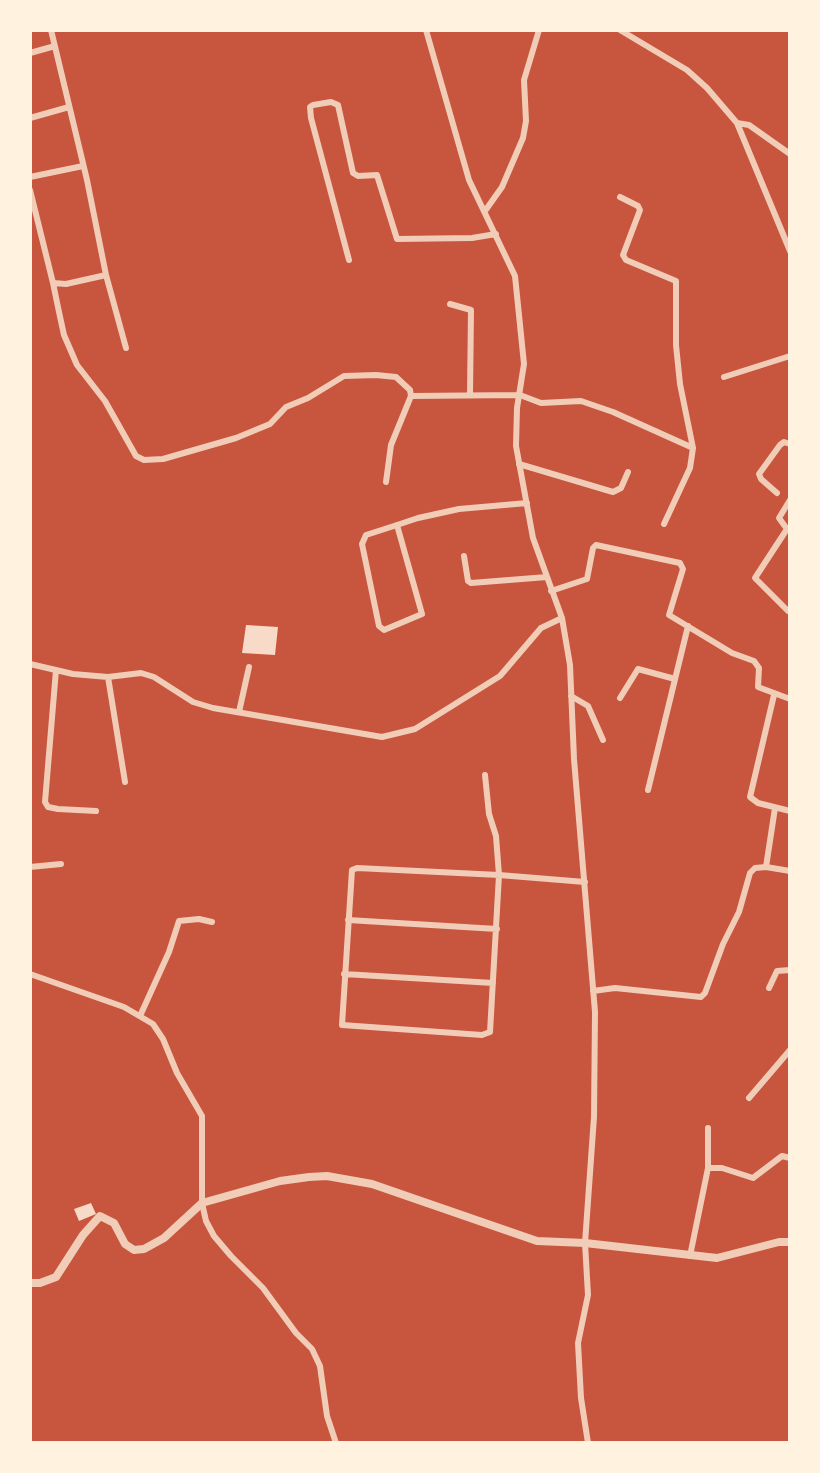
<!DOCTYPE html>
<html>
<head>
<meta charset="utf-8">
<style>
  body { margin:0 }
  #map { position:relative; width:820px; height:1473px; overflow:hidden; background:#c8553d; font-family:"Alegreya Sans",sans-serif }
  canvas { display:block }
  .frame { position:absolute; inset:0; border:32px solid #fff3e0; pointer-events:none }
</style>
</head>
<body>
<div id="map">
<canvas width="820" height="1473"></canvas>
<div class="frame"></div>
</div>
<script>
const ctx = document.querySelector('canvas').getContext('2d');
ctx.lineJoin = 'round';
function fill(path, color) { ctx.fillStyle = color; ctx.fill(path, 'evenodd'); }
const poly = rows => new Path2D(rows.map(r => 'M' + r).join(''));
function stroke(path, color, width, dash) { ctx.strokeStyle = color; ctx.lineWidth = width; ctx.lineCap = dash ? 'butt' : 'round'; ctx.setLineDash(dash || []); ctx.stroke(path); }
const building = poly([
  [246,625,278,627,275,655,242,653],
  [91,1203,96,1214,79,1221,74,1209]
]);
const minor = poly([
  [51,30,87,180,106,275,126,348],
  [426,30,469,180,515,276,524,364,517,408,516,446,533,538,562,618,570,665,574,759,595,1012,594,1117,585,1243,588,1295,578,1343,581,1398,588,1443],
  [620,30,687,70,707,88,737,123,790,251],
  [30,53,55,46],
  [30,118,69,107],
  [737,123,749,125,790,154],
  [30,177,83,166],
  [30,190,53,283],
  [485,211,502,187,523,138,526,121,524,80,539,30],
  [349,260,311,118,310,107,313,105,331,102,338,105,353,173,358,176,377,175,397,239,472,238,496,234],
  [106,275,66,284,53,283,59,312,64,335,77,365,105,401,136,456,144,460,163,459,236,438,270,424,286,407,308,398,344,376,376,375,396,377,410,390,411,396,520,395,541,403,581,401,613,412,693,448,680,384,676,345,676,281,626,260,623,255,640,210,638,206,620,197],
  [450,304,471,310,470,395],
  [724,377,790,356],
  [519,464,613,492,621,488,628,472],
  [386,482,391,445,411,396],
  [777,493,761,479,759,474,780,445,784,442,790,444],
  [664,524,690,468,693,448],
  [397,525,422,614,384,630,379,626,362,544,366,535,397,525,418,518,459,509,527,503],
  [464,556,468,581,471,583,547,577],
  [551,591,587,579,593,548,596,545,680,563,683,569,669,615,732,653,754,661,759,668,758,687,790,699],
  [788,611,755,578,787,529,779,518,790,500],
  [30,664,73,674,108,677,141,673,154,677,193,702,213,708,382,737,415,729,500,676,541,628,562,618],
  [56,670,45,802,48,807,58,809,96,811],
  [108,677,125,782],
  [774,695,750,797,758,803,790,811],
  [571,696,588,706,603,740],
  [620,698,638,669,675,679],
  [239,712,249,667],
  [485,775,489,814,496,836,499,875,490,1032,482,1035,342,1025,352,870,357,868,499,875,585,882],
  [648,790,688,626],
  [30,867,61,864],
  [766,867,775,808],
  [348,920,497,929],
  [30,974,124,1007,153,1024,163,1039,177,1073,202,1116,202,1203,206,1221,214,1236,231,1256,263,1288,296,1333,312,1349,320,1366,327,1416,336,1443],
  [344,974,493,983],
  [769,988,777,971,790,970],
  [593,991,615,988,701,997,705,993,723,944,739,912,750,873,755,868,766,867,790,871],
  [140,1016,169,952,179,921,199,919,212,922],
  [749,1098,790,1050],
  [708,1168,722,1168,753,1178,782,1156,790,1158],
  [690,1256,708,1168,708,1128]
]);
const tertiary = poly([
  [30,1283,40,1283,56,1277,83,1235,100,1216,114,1223,125,1244,134,1250,144,1249,164,1238,202,1203,280,1181,309,1177,327,1176,372,1184,537,1241,585,1243,717,1258,779,1242,790,1242]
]);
fill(building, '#f7dbc8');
stroke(minor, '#f1ccb7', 6);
stroke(tertiary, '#f1ccb7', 8);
</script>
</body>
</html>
